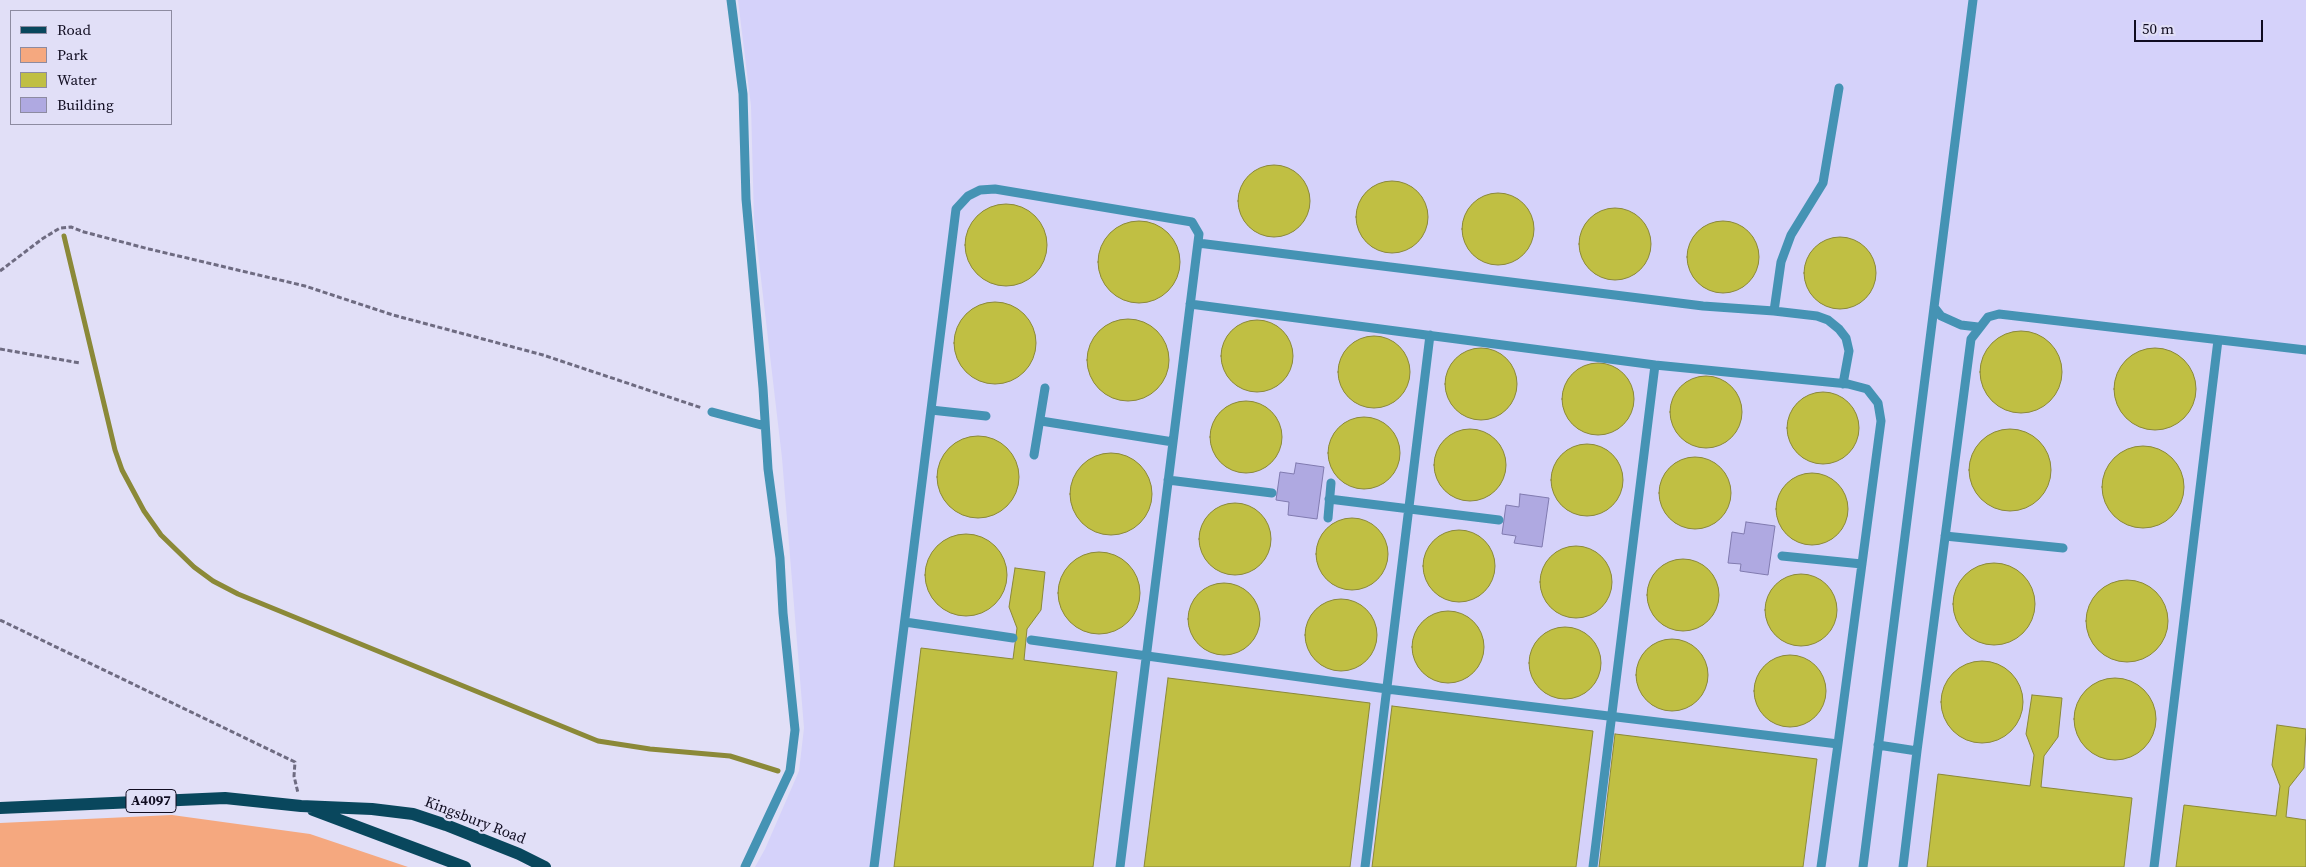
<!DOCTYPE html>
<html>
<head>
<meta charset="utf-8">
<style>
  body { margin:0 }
  #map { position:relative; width:2306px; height:867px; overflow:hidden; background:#e1dff7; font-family:"Source Serif 4",serif }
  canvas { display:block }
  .legend { position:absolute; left:10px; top:10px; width:162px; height:115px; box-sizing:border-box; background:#e1dff7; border:1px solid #8d8ba1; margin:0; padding:6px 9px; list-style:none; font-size:15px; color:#100c20 }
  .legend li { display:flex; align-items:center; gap:10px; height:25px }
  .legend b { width:25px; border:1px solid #8d8ba1 }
  .scale { position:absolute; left:2134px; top:20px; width:129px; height:22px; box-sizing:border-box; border:2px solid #100c20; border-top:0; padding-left:6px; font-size:15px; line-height:18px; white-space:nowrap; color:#100c20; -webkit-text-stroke:4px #e1dff7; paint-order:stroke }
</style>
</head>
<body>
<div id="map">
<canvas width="2306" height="867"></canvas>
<ul class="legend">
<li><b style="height:6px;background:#09475d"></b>Road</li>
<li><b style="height:14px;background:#f5a87f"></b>Park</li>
<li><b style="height:14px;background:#c0bf43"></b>Water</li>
<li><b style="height:14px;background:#afa9e1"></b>Building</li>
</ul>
<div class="scale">50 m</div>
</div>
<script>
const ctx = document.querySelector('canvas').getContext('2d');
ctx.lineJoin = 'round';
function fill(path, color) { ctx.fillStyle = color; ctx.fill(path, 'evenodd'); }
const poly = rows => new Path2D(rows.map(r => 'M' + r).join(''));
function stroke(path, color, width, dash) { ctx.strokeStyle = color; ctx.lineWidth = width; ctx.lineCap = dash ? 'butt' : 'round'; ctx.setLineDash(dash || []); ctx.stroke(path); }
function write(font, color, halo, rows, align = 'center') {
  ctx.font = font + ' "Source Serif 4",serif'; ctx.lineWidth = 4.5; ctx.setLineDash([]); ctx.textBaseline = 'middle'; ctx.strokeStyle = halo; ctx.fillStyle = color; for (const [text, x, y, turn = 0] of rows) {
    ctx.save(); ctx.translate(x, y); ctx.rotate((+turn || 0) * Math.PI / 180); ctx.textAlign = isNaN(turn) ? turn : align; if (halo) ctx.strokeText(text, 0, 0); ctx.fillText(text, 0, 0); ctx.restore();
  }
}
const built = poly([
  [738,0,2306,0,2306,867,755,867,765,849,799,771,804,728,782,458,754,219,751,106]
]);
const green = poly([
  [172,815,310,834,408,867,0,867,0,823]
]);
const water = poly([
  '1238 201a36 36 0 1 1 72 0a36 36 0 1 1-72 0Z',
  '1356 217a36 36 0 1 1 72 0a36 36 0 1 1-72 0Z',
  '1462 229a36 36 0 1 1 72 0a36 36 0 1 1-72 0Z',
  '965 245a41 41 0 1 1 82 0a41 41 0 1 1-82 0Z',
  '1579 244a36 36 0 1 1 72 0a36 36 0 1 1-72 0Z',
  '1098 262a41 41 0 1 1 82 0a41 41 0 1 1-82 0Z',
  '1687 257a36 36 0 1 1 72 0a36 36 0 1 1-72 0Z',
  '1804 273a36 36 0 1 1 72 0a36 36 0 1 1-72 0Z',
  '954 343a41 41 0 1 1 82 0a41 41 0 1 1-82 0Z',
  '1087 360a41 41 0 1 1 82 0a41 41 0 1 1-82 0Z',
  '1221 356a36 36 0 1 1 72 0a36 36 0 1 1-72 0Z',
  '1980 372a41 41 0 1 1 82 0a41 41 0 1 1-82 0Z',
  '1338 372a36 36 0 1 1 72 0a36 36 0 1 1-72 0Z',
  '2114 389a41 41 0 1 1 82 0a41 41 0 1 1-82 0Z',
  '1445 384a36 36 0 1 1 72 0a36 36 0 1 1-72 0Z',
  '1562 399a36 36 0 1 1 72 0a36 36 0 1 1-72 0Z',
  '1670 412a36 36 0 1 1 72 0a36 36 0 1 1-72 0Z',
  '1787 428a36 36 0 1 1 72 0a36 36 0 1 1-72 0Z',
  '1210 437a36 36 0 1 1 72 0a36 36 0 1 1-72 0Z',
  '1328 453a36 36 0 1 1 72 0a36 36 0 1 1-72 0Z',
  '1969 470a41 41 0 1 1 82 0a41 41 0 1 1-82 0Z',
  '1434 465a36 36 0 1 1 72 0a36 36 0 1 1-72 0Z',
  '937 477a41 41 0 1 1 82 0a41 41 0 1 1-82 0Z',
  '1551 480a36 36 0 1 1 72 0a36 36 0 1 1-72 0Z',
  '2102 487a41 41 0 1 1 82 0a41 41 0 1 1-82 0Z',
  '1070 494a41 41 0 1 1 82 0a41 41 0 1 1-82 0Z',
  '1659 493a36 36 0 1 1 72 0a36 36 0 1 1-72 0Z',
  '1776 509a36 36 0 1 1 72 0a36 36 0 1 1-72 0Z',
  '1199 539a36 36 0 1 1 72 0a36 36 0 1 1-72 0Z',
  '1316 554a36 36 0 1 1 72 0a36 36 0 1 1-72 0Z',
  '1423 566a36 36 0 1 1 72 0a36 36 0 1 1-72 0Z',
  '925 575a41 41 0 1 1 82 0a41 41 0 1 1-82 0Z',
  '1540 582a36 36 0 1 1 72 0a36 36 0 1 1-72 0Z',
  '1058 593a41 41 0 1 1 82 0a41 41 0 1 1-82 0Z',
  '1647 595a36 36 0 1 1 72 0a36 36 0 1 1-72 0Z',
  '1953 604a41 41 0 1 1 82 0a41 41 0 1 1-82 0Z',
  [1015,568,1045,572,1041,610,1027,629,1024,660,1117,672,1093,867,894,867,921,648,1013,659,1017,628,1009,607,1015,568],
  '1765 610a36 36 0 1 1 72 0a36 36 0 1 1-72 0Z',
  '2086 621a41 41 0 1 1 82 0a41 41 0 1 1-82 0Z',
  '1188 619a36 36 0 1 1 72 0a36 36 0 1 1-72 0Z',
  '1305 635a36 36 0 1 1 72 0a36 36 0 1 1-72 0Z',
  '1412 647a36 36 0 1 1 72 0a36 36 0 1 1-72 0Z',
  '1529 663a36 36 0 1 1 72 0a36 36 0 1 1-72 0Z',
  '1636 675a36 36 0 1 1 72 0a36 36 0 1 1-72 0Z',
  '1754 691a36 36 0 1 1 72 0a36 36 0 1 1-72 0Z',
  '1941 702a41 41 0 1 1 82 0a41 41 0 1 1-82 0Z',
  '2074 719a41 41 0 1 1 82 0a41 41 0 1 1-82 0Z',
  [1168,678,1370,703,1350,867,1144,867,1168,678],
  [2032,695,2062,698,2058,737,2044,756,2041,787,2132,798,2124,867,1927,867,1938,774,2030,786,2034,755,2026,734,2032,695],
  [1392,706,1593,731,1576,867,1372,867,1392,706],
  [2277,725,2306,729,2304,768,2289,787,2286,817,2306,820,2306,867,2176,867,2184,805,2276,816,2280,786,2272,765,2277,725],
  [1615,734,1817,759,1803,867,1599,867,1615,734]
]);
const stream = poly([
  [64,236,115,450,122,470,144,511,161,535,194,567,213,581,238,594,598,741,650,749,730,756,778,771]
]);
const building = poly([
  [1296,463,1324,467,1317,519,1288,515,1289,502,1276,500,1280,472,1294,474,1296,463],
  [1520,494,1549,498,1542,547,1514,543,1516,536,1502,534,1506,505,1519,507,1520,494],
  [1746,522,1775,526,1768,575,1740,571,1741,564,1728,563,1732,532,1744,534,1746,522]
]);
const path = poly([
  [0,271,42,239,60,228,71,227,84,232,149,249,305,286,393,315,543,355,702,408],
  [0,349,80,363],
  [0,620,295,762,294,776,298,793]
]);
const lane = poly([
  [731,0,743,94,746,199,763,388,768,469,780,558,783,613,795,730,790,771,745,867],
  [1839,88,1823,183,1791,235,1781,262,1774,311,1817,316,1828,320,1839,329,1846,338,1849,351,1843,384],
  [1198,243,1703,306,1774,311],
  [1190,304,1655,365,1593,867],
  [1934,307,1941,316,1961,325,1978,327],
  [1655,365,1848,384,1867,389,1878,403,1881,421,1838,744],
  [931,410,986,416],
  [712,412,765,426],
  [1041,421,1173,442],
  [1034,455,1045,388],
  [1168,480,1272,493],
  [1329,499,1499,520],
  [1328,518,1331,483],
  [1945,536,2063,548],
  [1782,556,1862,564],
  [905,622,1013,638],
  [1031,640,1387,689,1838,744,1821,867],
  [1878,745,1917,751,1903,867],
  [1917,751,1971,339,1988,317,1999,314,2306,350],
  [874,867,956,209,968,196,980,190,995,189,1192,222,1199,234,1120,867],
  [1365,867,1430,335],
  [1863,867,1973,0],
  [2154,867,2218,340]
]);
const primary = poly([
  [0,808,225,798,301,806,372,809,413,814,446,825,519,854,545,867],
  [313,810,465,867]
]);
const shields = [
  [151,801,50]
];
const shieldNames = [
  ["A4097",151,801]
];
const streetNames = [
  ["Kingsbury Road",475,821,21]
];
fill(built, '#d5d2fa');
fill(green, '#f5a87f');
fill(water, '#c0bf43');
stroke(water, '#8b8938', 1);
stroke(stream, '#8b8938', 5);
fill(building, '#afa9e1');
stroke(building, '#817bb0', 1);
stroke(path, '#6e6b81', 3, [5, 2.5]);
stroke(lane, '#4593b4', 9);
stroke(primary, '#09475d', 12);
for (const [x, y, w] of shields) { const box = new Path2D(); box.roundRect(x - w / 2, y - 11.5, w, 23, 4); ctx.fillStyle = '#e1dff7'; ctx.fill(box); stroke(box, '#100c20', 1); }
write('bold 14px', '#100c20', null, shieldNames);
write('15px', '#100c20', '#e1dff7', streetNames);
</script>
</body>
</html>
